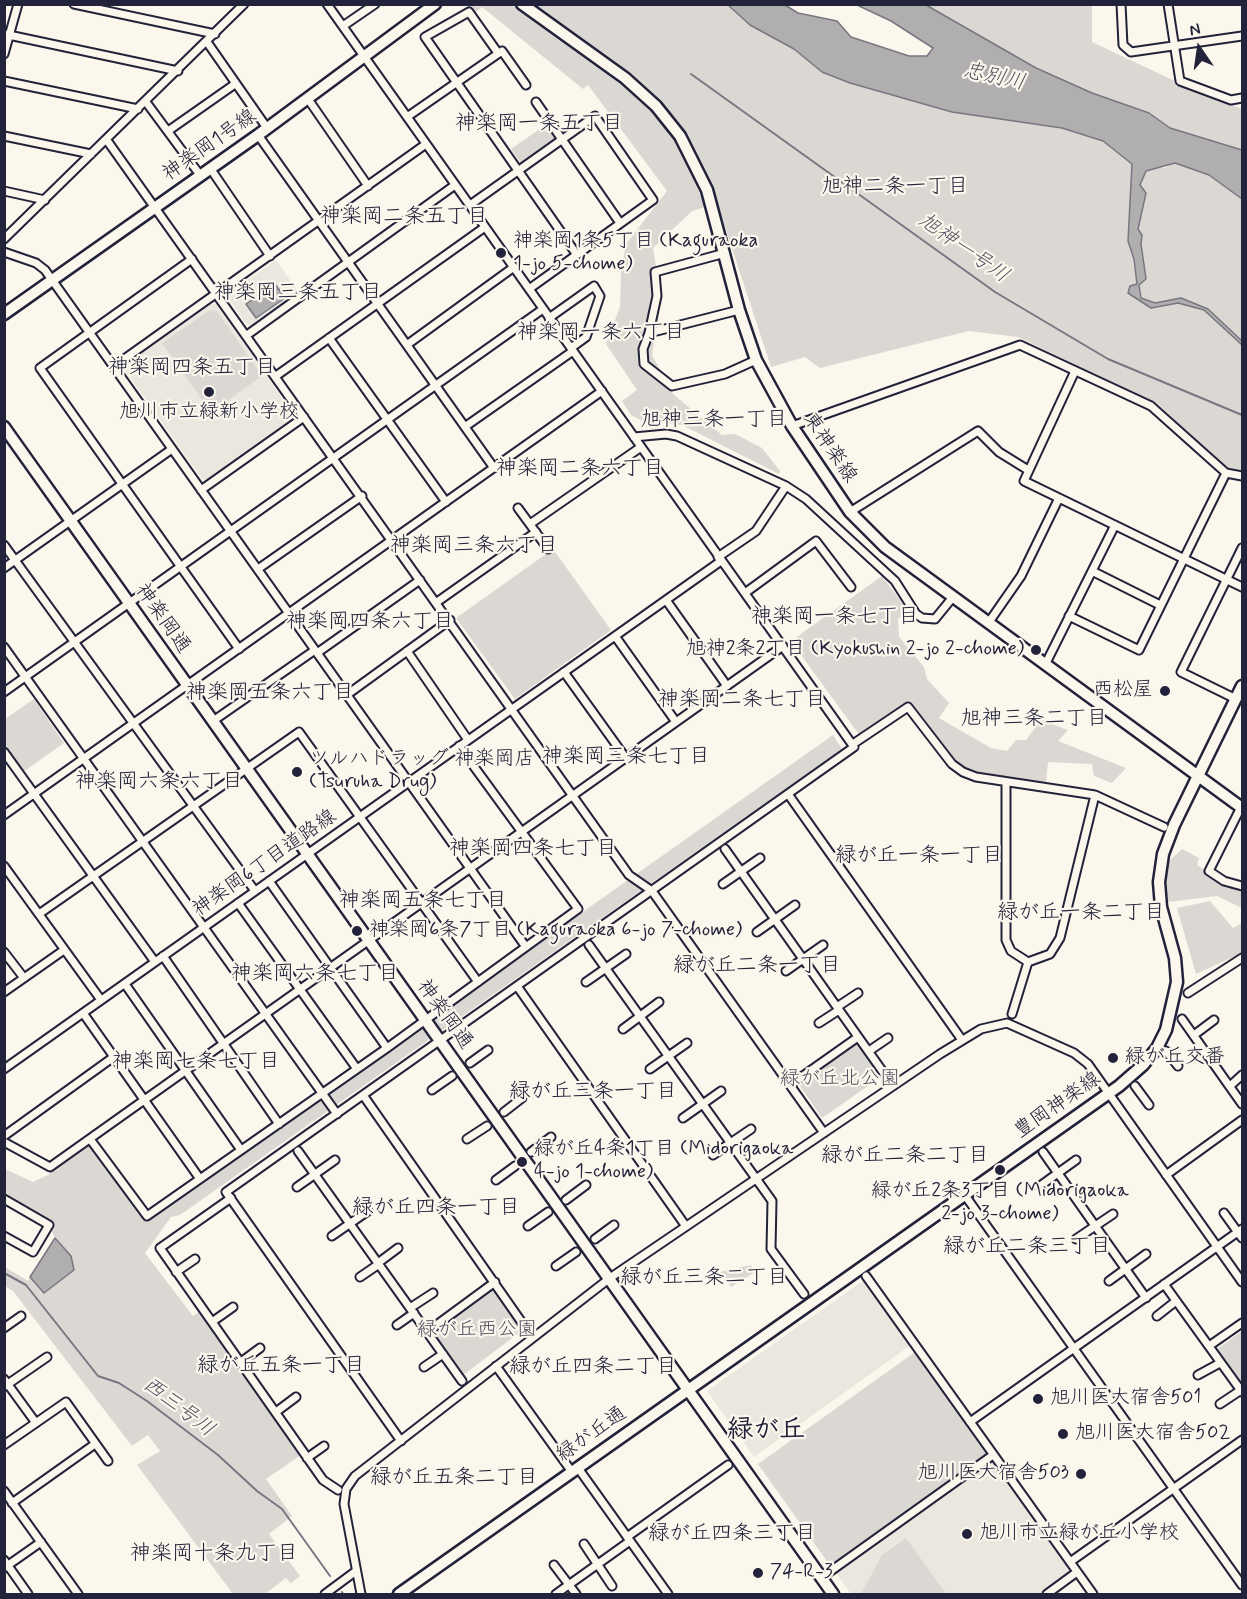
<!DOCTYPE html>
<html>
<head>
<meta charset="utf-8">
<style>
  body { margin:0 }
  #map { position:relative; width:1247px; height:1599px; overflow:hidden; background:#fbf7ec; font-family:Mynerve,sans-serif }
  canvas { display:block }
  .frame { position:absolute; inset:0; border:6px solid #22223b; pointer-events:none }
  .north { position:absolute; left:1169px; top:18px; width:60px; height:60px; -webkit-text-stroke:4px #fbf7ec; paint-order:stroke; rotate:347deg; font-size:16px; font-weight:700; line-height:24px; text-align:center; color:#22223b }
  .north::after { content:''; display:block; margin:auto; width:21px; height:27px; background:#22223b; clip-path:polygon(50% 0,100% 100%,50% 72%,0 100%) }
</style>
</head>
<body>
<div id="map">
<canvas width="1247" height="1599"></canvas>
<div class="frame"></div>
<div class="north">N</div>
</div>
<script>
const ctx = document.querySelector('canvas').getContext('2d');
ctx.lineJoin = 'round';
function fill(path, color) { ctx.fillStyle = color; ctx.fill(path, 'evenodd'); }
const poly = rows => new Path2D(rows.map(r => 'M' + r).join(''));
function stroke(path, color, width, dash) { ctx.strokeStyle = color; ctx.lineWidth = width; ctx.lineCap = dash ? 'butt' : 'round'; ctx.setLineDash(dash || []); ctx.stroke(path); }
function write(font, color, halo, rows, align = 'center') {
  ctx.font = font + ' Mynerve,"Klee One",sans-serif'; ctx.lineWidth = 4.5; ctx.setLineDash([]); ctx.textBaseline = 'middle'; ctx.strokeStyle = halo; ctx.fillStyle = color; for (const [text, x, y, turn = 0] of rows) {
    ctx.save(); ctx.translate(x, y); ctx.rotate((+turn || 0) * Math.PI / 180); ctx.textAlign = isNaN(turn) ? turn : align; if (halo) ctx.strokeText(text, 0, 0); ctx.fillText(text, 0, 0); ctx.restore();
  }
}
const built = poly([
  [276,260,298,292,251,325,246,324,228,298,229,293],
  [211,304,216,304,294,415,292,420,207,480,202,479,124,369,125,365],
  [864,1280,911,1345,754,1457,707,1391],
  [992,1460,1074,1573,1043,1594,851,1594,835,1572]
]);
const green = poly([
  [469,5,512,5,621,80,653,109,677,137,705,207,692,211,653,248,661,299,652,355,673,394,722,435,735,434,762,448,780,471,779,474,682,425,644,422,631,415,622,401,637,390,606,344,620,307,621,272,626,244,667,191,588,85,583,89,482,7,475,13],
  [531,5,728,5,750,25,794,49,822,72,850,83,952,112,1062,128,1103,141,1132,164,1164,168,1175,163,1209,175,1242,199,1242,472,1227,469,1158,404,1018,337,969,331,820,368,805,357,771,367,717,203,703,168,683,132,658,101,598,50],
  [926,5,1092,5,1092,42,1175,81,1242,109,1242,150,1170,128,1149,113,1092,93,1036,68],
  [547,124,556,138,521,163,511,149],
  [210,310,217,311,262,376,211,412,162,343],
  [553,549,611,630,515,699,456,618],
  [882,576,908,611,898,619,899,637,924,667,927,679,949,703,939,718,991,748,1007,751,1016,740,1026,740,1041,720,1068,730,1058,741,1126,768,1112,783,1094,776,1092,764,1048,762,1046,783,984,774,959,765,943,748,910,701,860,736,791,641],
  [34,699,64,743,23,772,5,744,5,719],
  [833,735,842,749,180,1215,171,1217,145,1253,193,1316,199,1312,301,1455,266,1479,292,1516,269,1534,300,1576,291,1583,286,1578,265,1594,233,1594,137,1465,160,1451,148,1435,132,1446,13,1291,5,1286,5,1267,28,1281,30,1277,44,1293,71,1256,55,1238,49,1225,5,1199,5,1169,33,1182,50,1174,50,1167,90,1139,147,1216,167,1206],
  [1182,849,1199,858,1197,865,1223,882,1242,887,1242,908,1217,896,1168,902,1165,880,1168,862],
  [1210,901,1233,928,1242,923,1242,953,1196,974,1177,908],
  [857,1042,881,1077,822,1118,798,1083],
  [751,1265,755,1272,731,1287,720,1272],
  [492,1287,523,1330,463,1375,431,1332],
  [1242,1331,1242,1386,1216,1350],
  [915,1352,988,1455,831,1567,758,1464],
  [906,1538,946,1594,861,1594,882,1555]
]);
const water = poly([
  [728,5,785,5,798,13,837,21,851,37,909,56,927,56,933,48,891,21,857,5,926,5,1036,68,1092,93,1149,113,1170,128,1242,150,1242,199,1209,175,1175,163,1146,171,1140,185,1146,193,1138,229,1142,235,1141,244,1146,279,1139,285,1141,298,1155,303,1181,298,1208,309,1242,341,1242,345,1204,310,1178,303,1151,308,1128,293,1130,286,1137,284,1134,259,1128,241,1132,164,1103,141,1062,128,952,112,850,83,822,72,794,49,750,25,728,5],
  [275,284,285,298,256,318,246,304,275,284],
  [55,1238,71,1256,74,1270,44,1293,30,1277,55,1238]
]);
const stream = poly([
  [691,74,995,292,1108,359,1242,415],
  [4,1273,26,1285,98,1376,119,1383,147,1401,218,1455,257,1491,282,1509,330,1576],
  [342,1592,343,1594]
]);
const street = poly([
  [74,4,215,34],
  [327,4,854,747,226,1192,401,1441],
  [1121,4,1123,45,1131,52,1242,36],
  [1168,4,1180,81,1231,100,1242,98],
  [343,26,375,4],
  [4,34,178,71],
  [207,42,267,128],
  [498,53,469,12,425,37,577,255],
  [4,54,18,4],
  [4,81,138,109],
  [308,99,368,186],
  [146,102,200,175],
  [536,102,620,223],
  [407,117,502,51,526,85],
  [168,131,235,84],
  [258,135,494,468],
  [4,136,91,154],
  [106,139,629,875,652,891,824,1133],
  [210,168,270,256],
  [4,191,45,200],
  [470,205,595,116,653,200,529,289],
  [4,239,244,4],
  [4,252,36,263,45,270,526,947],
  [192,259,40,368,239,649],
  [739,310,649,333,643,349,644,364,672,386,725,374,756,360],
  [549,318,594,286,600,296,586,337,571,348],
  [649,333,657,296,655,272,725,253],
  [247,335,455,185],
  [329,338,446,502],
  [408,344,514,267],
  [113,367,426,144],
  [1075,371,1024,481,1242,587],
  [276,376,485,227],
  [466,426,573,351],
  [792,426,1020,345,1151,406,1226,473,1242,476],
  [634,437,666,434,677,436,786,486,806,499,895,581,916,614,922,618,935,619,953,597],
  [201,490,304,417],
  [518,508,548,549],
  [850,512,978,431,999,452,1028,470],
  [530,524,641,447],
  [4,545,255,891],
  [718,557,756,531,786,486],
  [4,568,172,449],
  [258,569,362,496],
  [1092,571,1160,605],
  [745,593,816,541,851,587],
  [666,600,727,686],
  [437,602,536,532],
  [1069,616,1139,650,1226,473],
  [989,622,1021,576,1059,498],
  [615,636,676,722],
  [4,647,337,1114],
  [407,651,468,740],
  [317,653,420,580],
  [1045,665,1115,525],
  [564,672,625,757],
  [4,692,543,309],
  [348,694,450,620],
  [1236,699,1181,672,1242,548],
  [213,721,315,650],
  [853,744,908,707,952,764,963,772,976,777,1095,795,1164,827],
  [4,752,155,962],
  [1006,782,1006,940,1011,951,1028,962,1050,954,1060,938,1095,795],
  [788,794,962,1040],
  [1241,807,1209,871,1224,881,1242,886],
  [4,815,602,391],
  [725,849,888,1079],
  [4,866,101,1000],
  [269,881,387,1048],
  [723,884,760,858],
  [238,903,357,1069],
  [39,914,299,732,478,982],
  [757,932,795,905],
  [589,945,772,1201,771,1249,804,1294],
  [4,952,24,978],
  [163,956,279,1124],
  [786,971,823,945],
  [586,982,626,954],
  [125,984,241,1150],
  [517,986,685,1225],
  [4,992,64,950],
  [1188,993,1242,958],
  [837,1007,858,993],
  [83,1013,200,1179],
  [1012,1014,1028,962],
  [1182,1019,1242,1104],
  [819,1023,839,1010],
  [623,1029,659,1002],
  [1194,1035,1214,1020],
  [869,1051,888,1038],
  [1166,1051,1178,1066],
  [470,1063,488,1050],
  [4,1069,721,561],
  [650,1069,687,1043],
  [790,1085,858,1037],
  [1135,1086,1149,1105],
  [1230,1086,1242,1075],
  [432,1090,452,1076],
  [363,1095,532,1337],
  [504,1112,522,1098],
  [683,1118,721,1091],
  [4,1136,115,1056],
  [90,1139,147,1216,387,1048,578,909,459,746],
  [467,1139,487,1126],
  [4,1142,50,1167,783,646],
  [298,1151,462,1381],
  [531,1152,551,1137],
  [1043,1152,1146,1298],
  [713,1155,751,1129],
  [1166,1175,1242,1120],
  [496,1180,515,1166],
  [1040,1186,1076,1160],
  [297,1187,335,1160],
  [964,1194,1242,1585],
  [231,1198,160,1248,323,1480,338,1490],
  [4,1199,49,1225,33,1252,4,1236],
  [566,1200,586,1185],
  [1224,1213,1242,1238],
  [528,1226,548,1212],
  [332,1236,368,1211],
  [595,1239,614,1225],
  [1076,1239,1113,1214],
  [378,1263,398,1248],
  [556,1266,576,1252],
  [176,1272,195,1259],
  [866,1276,1093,1594],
  [360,1277,379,1264],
  [1109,1281,1146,1254],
  [1164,1284,1242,1392],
  [410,1308,433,1293],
  [1157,1316,1176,1301],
  [212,1322,233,1307],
  [397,1325,414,1313],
  [4,1328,21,1316],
  [427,1332,495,1282],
  [1209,1346,1242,1323],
  [241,1362,260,1348],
  [496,1366,572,1472],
  [424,1367,443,1354],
  [1198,1375,1220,1363],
  [4,1379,36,1423],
  [5,1386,47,1357],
  [1220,1404,1241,1390],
  [276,1412,296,1397],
  [970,1422,1242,1229],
  [4,1445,66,1402,108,1461],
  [307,1458,324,1446],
  [578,1468,668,1594],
  [4,1491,78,1594],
  [12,1503,95,1444],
  [627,1537,728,1465],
  [584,1544,612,1586],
  [4,1560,28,1594],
  [1070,1562,1242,1440],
  [554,1565,576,1594],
  [4,1568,41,1542],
  [828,1573,993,1455],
  [325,1594,356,1571],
  [361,1594,344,1504,346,1489,355,1476,610,1278,940,1054,981,1029,1007,1023,1074,1053,1088,1064,1242,1282],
  [556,1594,630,1541],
  [1047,1594,1077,1572]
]);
const secondary = poly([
  [522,4,625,78,656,106,680,136,707,190,739,310,756,360,792,426,850,512,885,547,1242,808],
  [4,314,258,135,435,4],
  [4,427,833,1594],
  [399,1594,1119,1086,1143,1065,1157,1048,1166,1030,1177,982,1175,958,1161,907,1159,882,1163,854,1174,825,1242,686]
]);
const markers = [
  [501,253,6,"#22223b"],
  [209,392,6,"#22223b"],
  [1036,650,6,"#22223b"],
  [1165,691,6,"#22223b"],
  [297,772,6,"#22223b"],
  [357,931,6,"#22223b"],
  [1113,1058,6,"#22223b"],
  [522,1162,6,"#22223b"],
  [1000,1170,6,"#22223b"],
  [1038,1399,6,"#22223b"],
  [1063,1434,6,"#22223b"],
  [1081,1474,6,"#22223b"],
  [967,1534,6,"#22223b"],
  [758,1573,6,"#22223b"]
];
const streetNames = [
  ["神楽岡1号線",210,146,-35],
  ["東神楽線",829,448,56],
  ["神楽岡通",162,619,55],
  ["神楽岡6丁目道路線",265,864,-35],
  ["神楽岡通",444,1015,54],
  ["豊岡神楽線",1058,1106,-35],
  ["緑が丘通",592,1435,-35]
];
const poiNames = [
  ["神楽岡1条5丁目 (Kaguraoka",513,242],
  ["1-jo 5-chome)",513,265],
  ["旭川市立緑新小学校",209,413,"center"],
  ["旭神2条2丁目 (Kyokushin 2-jo 2-chome)",1024,650,"right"],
  ["西松屋",1153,691,"right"],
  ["ツルハドラッグ 神楽岡店",309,760],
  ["(Tsuruha Drug)",309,783],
  ["神楽岡6条7丁目 (Kaguraoka 6-jo 7-chome)",369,931],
  ["緑が丘交番",1125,1058],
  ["緑が丘4条1丁目 (Midorigaoka",534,1150],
  ["4-jo 1-chome)",534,1173],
  ["緑が丘2条3丁目 (Midorigaoka",1000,1192,"center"],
  ["2-jo 3-chome)",1000,1215,"center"],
  ["旭川医大宿舎501",1050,1399],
  ["旭川医大宿舎502",1075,1434],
  ["旭川医大宿舎503",1069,1474,"right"],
  ["旭川市立緑が丘小学校",979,1534],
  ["74-R-3",770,1573]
];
const parkNames = [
  ["緑が丘北公園",840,1080],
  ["緑が丘西公園",477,1331]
];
const waterNames = [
  ["忠別川",994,78,12],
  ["旭神一号川",963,249,35],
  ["西三号川",178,1408,37]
];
const neighbourhoodNames = [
  ["神楽岡一条五丁目",539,125],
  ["旭神二条一丁目",895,188],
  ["神楽岡二条五丁目",404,218],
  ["神楽岡三条五丁目",298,294],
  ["神楽岡一条六丁目",601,334],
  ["神楽岡四条五丁目",192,369],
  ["旭神三条一丁目",714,421],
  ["神楽岡二条六丁目",580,470],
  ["神楽岡三条六丁目",474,547],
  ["神楽岡一条七丁目",835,618],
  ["神楽岡四条六丁目",370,623],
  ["神楽岡五条六丁目",270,694],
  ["神楽岡二条七丁目",742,701],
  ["旭神三条二丁目",1034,720],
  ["神楽岡三条七丁目",626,758],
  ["神楽岡六条六丁目",159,783],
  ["神楽岡四条七丁目",533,850],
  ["緑が丘一条一丁目",919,857],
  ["神楽岡五条七丁目",423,902],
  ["緑が丘一条二丁目",1081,914],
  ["緑が丘二条一丁目",757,967],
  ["神楽岡六条七丁目",315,975],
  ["神楽岡七条七丁目",196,1063],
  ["緑が丘三条一丁目",593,1093],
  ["緑が丘二条二丁目",905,1157],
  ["緑が丘四条一丁目",436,1209],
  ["緑が丘二条三丁目",1027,1248],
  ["緑が丘三条二丁目",704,1279],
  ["緑が丘五条一丁目",281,1367],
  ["緑が丘四条二丁目",593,1368],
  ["緑が丘五条二丁目",454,1479],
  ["緑が丘四条三丁目",732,1535],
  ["神楽岡十条九丁目",214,1555]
];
const districtNames = [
  ["緑が丘",766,1432]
];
fill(built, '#ebe7df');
fill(green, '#dbd8d3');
fill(water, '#b1aeb0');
stroke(water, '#787681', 1.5);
stroke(stream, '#787681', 2);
stroke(street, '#22223b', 11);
stroke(secondary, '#22223b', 15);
stroke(street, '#fbf7ec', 7);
stroke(secondary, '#fbf7ec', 10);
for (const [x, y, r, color] of markers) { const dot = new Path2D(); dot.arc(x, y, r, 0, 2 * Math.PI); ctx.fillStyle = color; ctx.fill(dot); stroke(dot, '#fbf7ec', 2); }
write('20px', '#22223b', '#fbf7ec', streetNames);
write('20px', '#22223b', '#fbf7ec', poiNames, 'left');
write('20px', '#505061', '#fbf7ec', parkNames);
write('italic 21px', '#545364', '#fbf7ec', waterNames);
write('21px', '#22223b', '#fbf7ec', neighbourhoodNames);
write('bold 26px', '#22223b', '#fbf7ec', districtNames);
</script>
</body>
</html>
